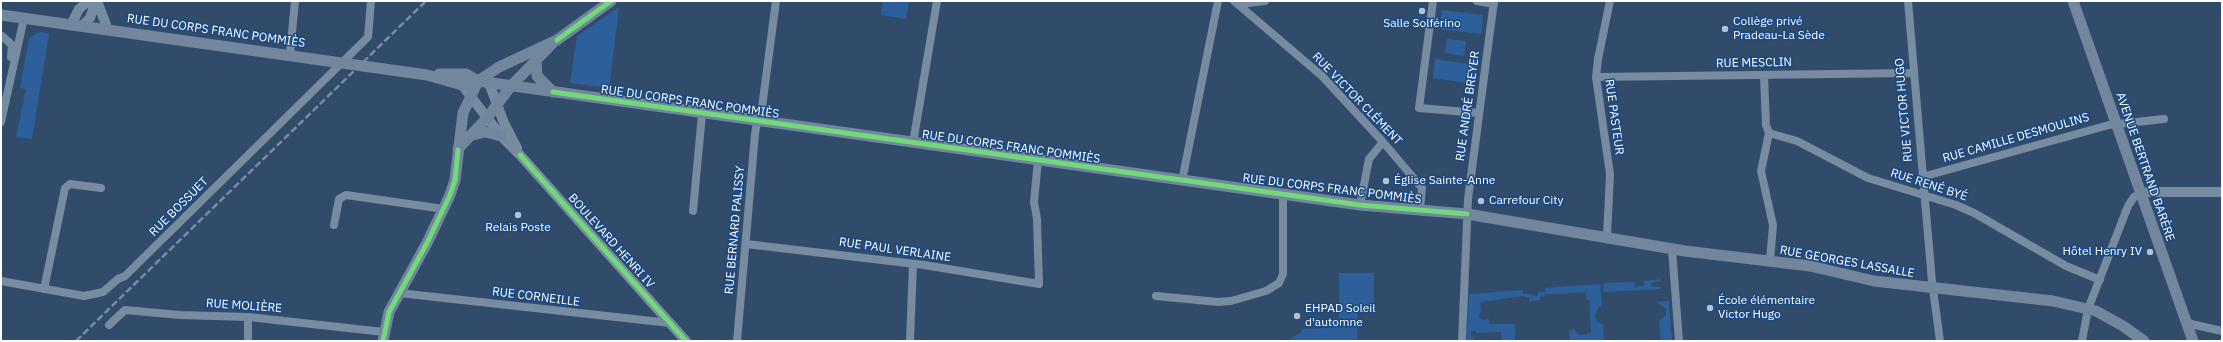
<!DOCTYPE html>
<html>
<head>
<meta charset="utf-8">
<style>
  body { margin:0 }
  #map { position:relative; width:2223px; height:342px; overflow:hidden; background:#314b6b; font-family:"IBM Plex Sans",sans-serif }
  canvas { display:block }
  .frame { position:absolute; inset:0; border:2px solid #fff; pointer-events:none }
</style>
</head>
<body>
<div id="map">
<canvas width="2223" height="342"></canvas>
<div class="frame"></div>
</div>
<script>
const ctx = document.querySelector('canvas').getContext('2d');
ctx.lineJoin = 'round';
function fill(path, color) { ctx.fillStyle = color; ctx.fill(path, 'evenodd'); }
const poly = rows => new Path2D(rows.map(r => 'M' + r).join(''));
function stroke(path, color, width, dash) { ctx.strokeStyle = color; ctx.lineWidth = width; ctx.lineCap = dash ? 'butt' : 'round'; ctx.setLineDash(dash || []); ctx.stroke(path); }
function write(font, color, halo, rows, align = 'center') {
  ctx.font = font + ' "IBM Plex Sans",sans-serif'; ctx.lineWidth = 3; ctx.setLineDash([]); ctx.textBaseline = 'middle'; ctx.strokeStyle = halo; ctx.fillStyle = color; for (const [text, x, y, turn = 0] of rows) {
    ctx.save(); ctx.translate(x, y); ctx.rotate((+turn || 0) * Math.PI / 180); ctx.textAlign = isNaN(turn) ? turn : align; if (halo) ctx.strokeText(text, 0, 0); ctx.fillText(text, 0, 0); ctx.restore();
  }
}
const green = poly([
  [883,1,909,1,906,19,881,15],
  [619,7,609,88,570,83,577,36],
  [1442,10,1483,15,1481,34,1439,29],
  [41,32,49,34,32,139,16,137,26,89,20,88,29,39,36,33],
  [1447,39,1466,41,1464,56,1445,53],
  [1435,59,1477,65,1474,84,1433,78],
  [1339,273,1374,273,1374,310,1358,311,1357,341,1291,341,1291,338,1300,333,1302,329,1333,328,1333,319,1339,318],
  [1661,279,1661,281,1651,283,1652,287,1661,287,1661,289,1604,292,1603,283,1634,282,1635,287,1644,286,1644,281],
  [1600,284,1602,306,1598,308,1595,315,1597,321,1603,325,1604,341,1570,341,1569,330,1574,329,1578,335,1589,334,1591,332,1589,300,1587,300,1585,292,1568,293,1568,294,1545,294,1545,296,1540,297,1540,300,1529,301,1529,298,1523,296,1480,302,1481,310,1479,317,1482,320,1489,319,1489,324,1515,324,1515,341,1502,341,1501,332,1476,333,1476,331,1471,331,1471,337,1474,337,1474,341,1467,341,1469,294,1523,290,1523,293,1537,296,1538,292,1545,292,1545,288],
  [1669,301,1672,341,1661,341,1659,321,1666,315,1666,309,1657,302]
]);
const minor = poly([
  [1234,1,1322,76,1383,142,1422,188,1420,210],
  [1433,1,1419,108,1478,113],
  [1477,1,1494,4],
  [1908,1,1932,282,1940,341],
  [1240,4,1265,1],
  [2,36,12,45,11,57],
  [290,54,295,1],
  [1764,75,1766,125,1769,133,1761,171,1773,225,1770,261],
  [1596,77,1913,73],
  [1,122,24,18],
  [1769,133,1797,141,1868,178,1956,205,1974,213,2066,266,2100,280],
  [913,143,937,1],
  [1922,177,2109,125,2164,119],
  [1182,181,1218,1],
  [1360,205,1369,159,1383,142],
  [693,211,702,114],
  [334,225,339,199,346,195,444,209],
  [1607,236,1610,174,1596,77,1598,59,1610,1],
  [746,244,924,265,1039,284,1037,219,1034,202,1038,160],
  [1672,249,1679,341],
  [1,281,84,296,103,292,118,279,125,276,368,37,371,1],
  [44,289,65,188,70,184,101,188],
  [399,293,670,323],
  [1156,296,1218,302,1231,301,1266,291,1279,283,1283,274,1283,193],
  [248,317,248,341],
  [2186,320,2191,324,2222,331],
  [109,325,125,310,180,315,248,317,384,332],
  [737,341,755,134,757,121,761,115,776,1],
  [910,341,913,264],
  [1462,341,1468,199,1494,1],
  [2082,341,2088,309,2128,206,2134,197,2141,194]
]);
const tertiary = poly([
  [97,1,108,30],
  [71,25,79,9,88,1],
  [82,26,90,18,96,1],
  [489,83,504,123,517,148],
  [462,85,501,136,520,155,686,341],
  [2141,194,2148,192,2222,192]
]);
const secondary = poly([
  [2073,1,2193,341],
  [1,15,427,75,462,85,478,81,1360,205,1467,214,1685,251,1810,266,1874,281,2053,301,2096,311,2123,326,2144,341],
  [536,61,537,76,553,92],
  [439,74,466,74,478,81],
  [469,136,485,132,501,136],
  [458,149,487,118,511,86,552,44],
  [383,341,389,312,427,243,450,195,455,180,463,113,478,81,499,67,557,40,611,1]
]);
const rail = poly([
  [76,341,426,1]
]);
const cycleway = poly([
  [557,40,611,1],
  [553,92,1360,205,1467,214],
  [520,155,686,341],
  [383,341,389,312,427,243,450,195,455,180,458,150]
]);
const markers = [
  [1422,11,4,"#b7c0cb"],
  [1725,29,4,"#b7c0cb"],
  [1386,181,4,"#b7c0cb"],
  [1481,201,4,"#b7c0cb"],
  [518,215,4,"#b7c0cb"],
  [2150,252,4,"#b7c0cb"],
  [1710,308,4,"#b7c0cb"],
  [1297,316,4,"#b7c0cb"]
];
const poiNames = [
  ["Collège privé",1733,22],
  ["Pradeau-La Sède",1733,36],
  ["Salle Solférino",1422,24,"center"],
  ["Église Sainte-Anne",1394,181],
  ["Carrefour City",1489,201],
  ["Relais Poste",518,228,"center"],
  ["Hôtel Henry IV",2142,252,"right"],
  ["École élémentaire",1718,301],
  ["Victor Hugo",1718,315],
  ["EHPAD Soleil",1305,309],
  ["d'automne",1305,323]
];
const streetNames = [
  ["RUE DU CORPS FRANC POMMIÈS",216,31,8],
  ["RUE MESCLIN",1754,63,-1],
  ["RUE VICTOR CLÉMENT",1357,99,46],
  ["RUE DU CORPS FRANC POMMIÈS",690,102,8],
  ["RUE ANDRÉ BREYER",1468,106,-82],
  ["RUE VICTOR HUGO",1904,110,-95],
  ["RUE PASTEUR",1614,117,82],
  ["RUE CAMILLE DESMOULINS",2016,138,-16],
  ["RUE DU CORPS FRANC POMMIÈS",1011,147,8],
  ["AVENUE BERTRAND BARÈRE",2145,167,71],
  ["RUE RENÉ BYÉ",1929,185,18],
  ["RUE DU CORPS FRANC POMMIÈS",1332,189,7],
  ["RUE BOSSUET",179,207,-45],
  ["RUE BERNARD PALISSY",735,230,-85],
  ["BOULEVARD HENRI IV",611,241,48],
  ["RUE PAUL VERLAINE",895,250,8],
  ["RUE GEORGES LASSALLE",1847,262,10],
  ["RUE CORNEILLE",536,297,7],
  ["RUE MOLIÈRE",244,306,4]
];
fill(green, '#2d609b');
stroke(minor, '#778ba1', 8);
stroke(tertiary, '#778ba1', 10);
stroke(secondary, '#72869d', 11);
stroke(rail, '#798ba1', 2.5, [7, 3]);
stroke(cycleway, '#71d979', 5);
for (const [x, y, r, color] of markers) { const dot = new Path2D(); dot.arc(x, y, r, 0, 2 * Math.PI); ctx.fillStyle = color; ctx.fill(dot); stroke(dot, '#194983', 1.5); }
write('12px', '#fff', '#194983', poiNames, 'left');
write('12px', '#fff', '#194983', streetNames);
</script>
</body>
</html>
